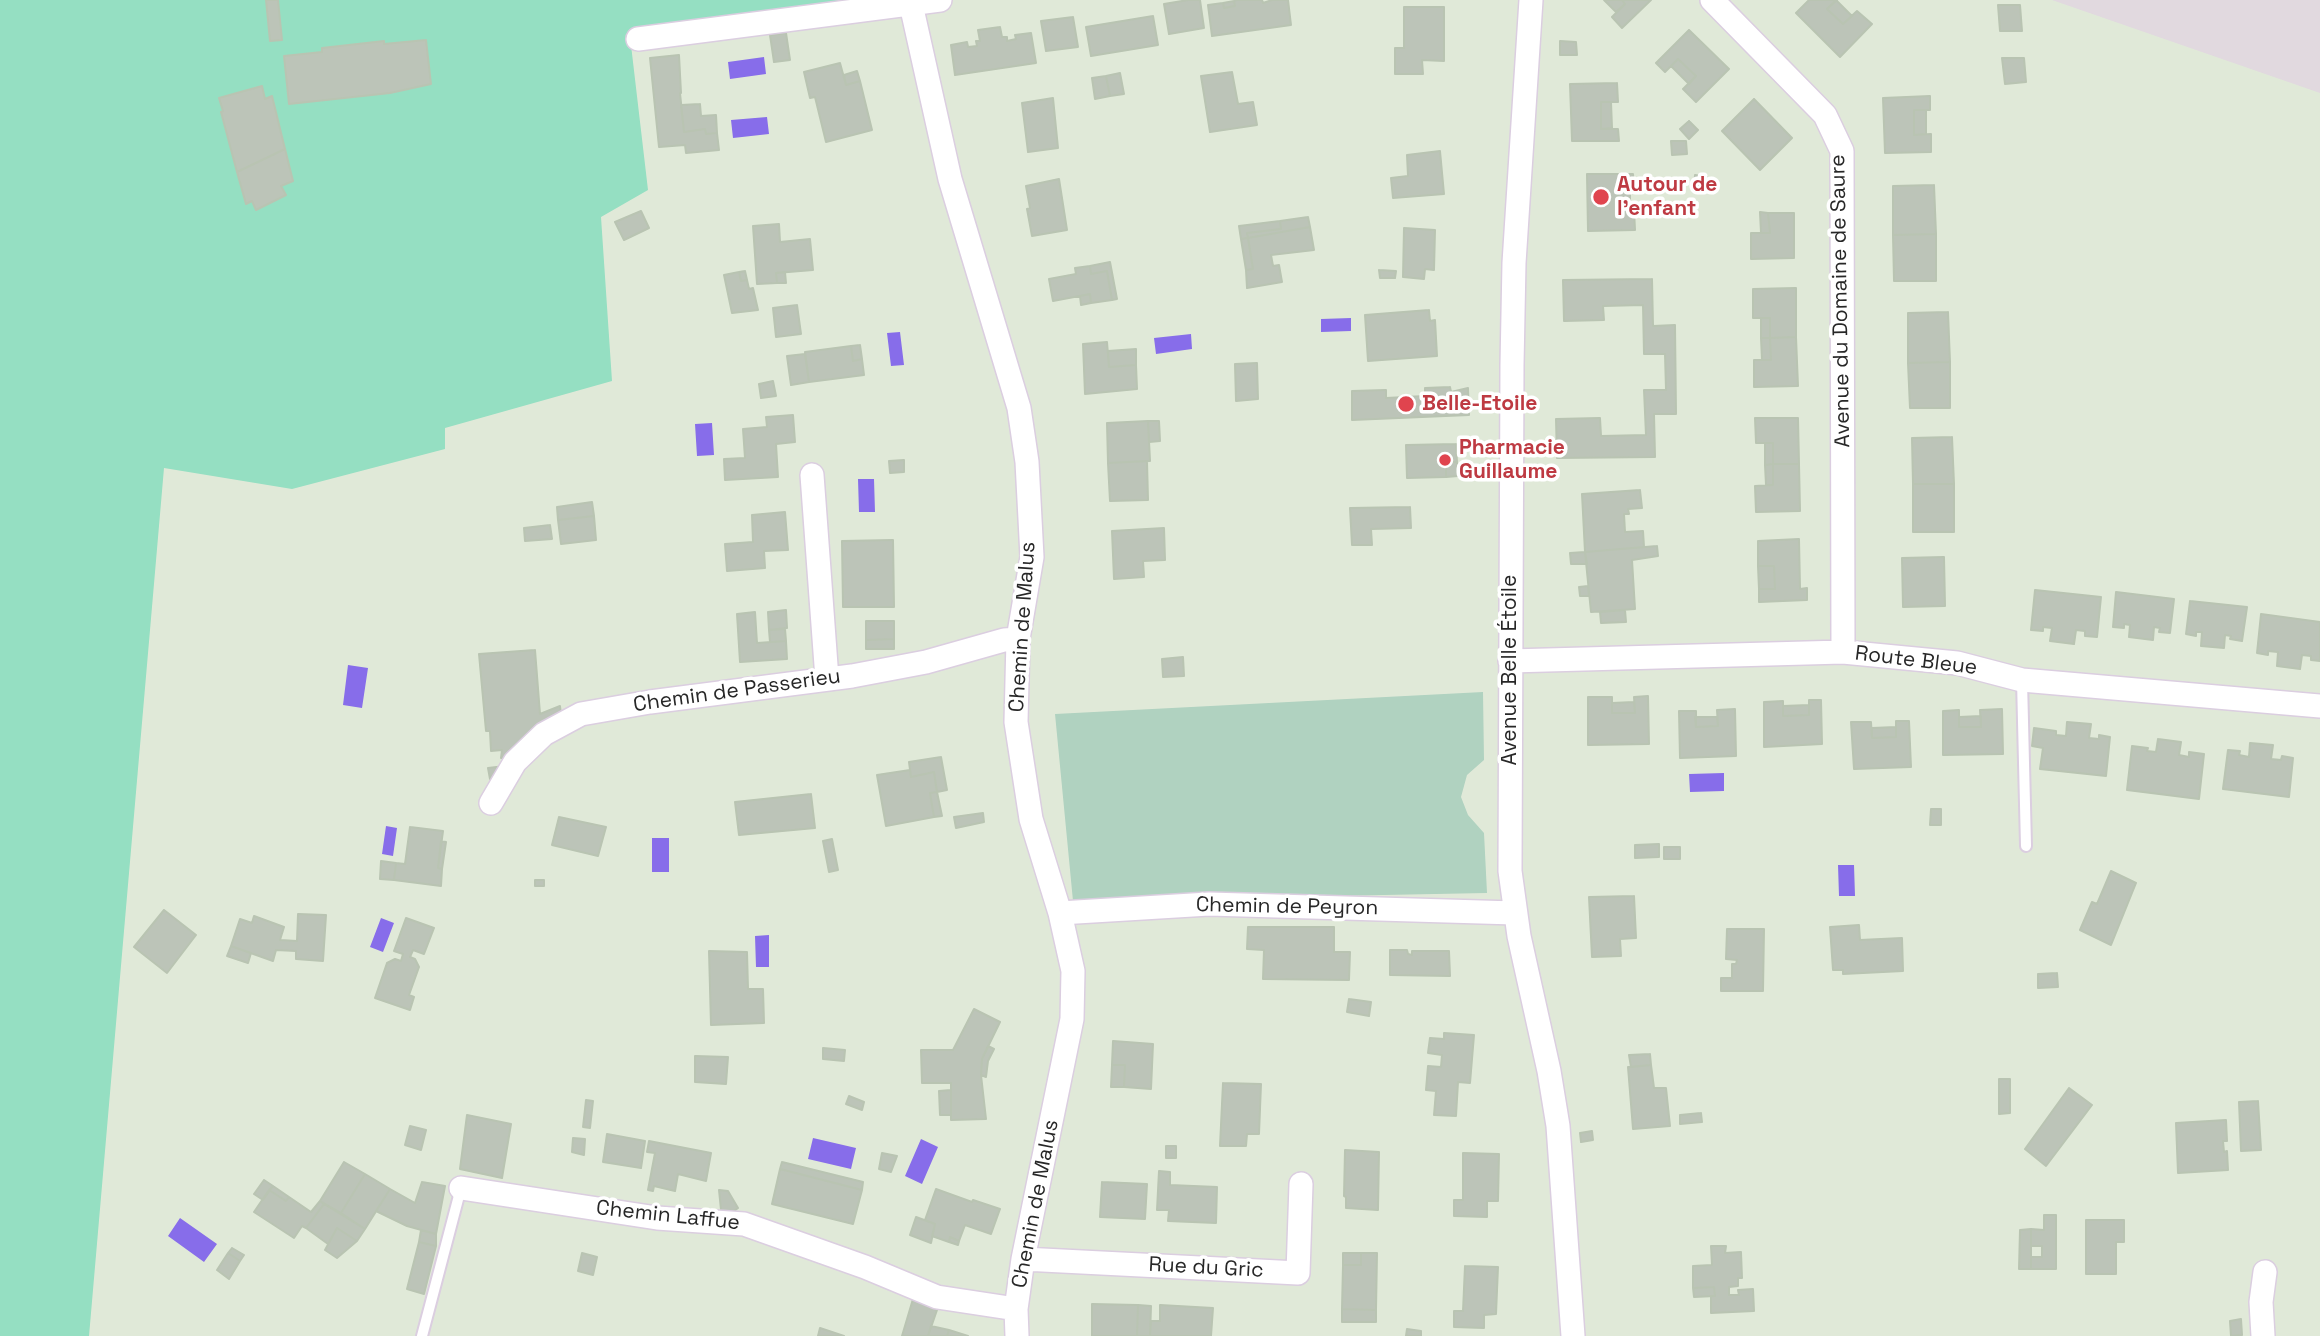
<!DOCTYPE html>
<html>
<head>
<meta charset="utf-8">
<style>
  body { margin:0 }
  canvas { display:block; background:#e0e9d8 }
</style>
</head>
<body>
<canvas width="2320" height="1336"></canvas>
<script>
const ctx = document.querySelector('canvas').getContext('2d');
ctx.lineJoin = 'round';
function fill(path, color) { ctx.fillStyle = color; ctx.fill(path, 'evenodd'); }
const poly = rows => new Path2D(rows.map(r => 'M' + r).join(''));
function stroke(path, color, width, dash) { ctx.strokeStyle = color; ctx.lineWidth = width; ctx.lineCap = dash ? 'butt' : 'round'; ctx.setLineDash(dash || []); ctx.stroke(path); }
function write(font, color, halo, rows, align = 'center') {
  ctx.font = font + ' "Space Grotesk",sans-serif'; ctx.lineWidth = 7; ctx.setLineDash([]); ctx.textBaseline = 'middle'; ctx.strokeStyle = halo; ctx.fillStyle = color; for (const [text, x, y, turn = 0] of rows) {
    ctx.save(); ctx.translate(x, y); ctx.rotate((+turn || 0) * Math.PI / 180); ctx.textAlign = isNaN(turn) ? turn : align; if (halo) ctx.strokeText(text, 0, 0); ctx.fillText(text, 0, 0); ctx.restore();
  }
}
const industrial = poly([
  [2052,0,2320,0,2320,93]
]);
const green = poly([
  [0,0,864,0,631,45,648,190,601,217,612,381,445,428,445,449,292,489,164,468,89,1336,0,1336]
]);
const cemetery = poly([
  [1483,692,1484,760,1467,775,1461,797,1468,815,1484,833,1487,893,1073,901,1055,714]
]);
const water = poly([
  [764,57,766,74,730,79,728,62],
  [767,117,769,134,733,138,731,120],
  [1351,318,1351,331,1321,332,1321,319],
  [900,332,904,365,891,366,887,333],
  [1191,334,1192,349,1156,354,1154,338],
  [712,423,714,455,697,456,695,424],
  [858,479,874,479,875,512,859,512],
  [348,665,368,668,362,708,343,705],
  [1724,773,1724,791,1690,792,1689,774],
  [386,826,397,828,393,856,382,854],
  [652,838,669,838,669,872,652,872],
  [1854,865,1855,896,1839,896,1838,865],
  [381,918,394,923,383,952,370,947],
  [769,935,769,967,756,967,755,936],
  [813,1138,856,1148,851,1169,808,1159],
  [921,1139,938,1147,922,1184,905,1176],
  [180,1218,217,1244,204,1262,168,1236]
]);
const building = poly([
  [266,0,278,0,282,40,270,41,266,0],
  [1188,0,1200,0,1204,28,1169,34,1164,4,1188,0],
  [1237,0,1262,0,1263,3,1272,0,1288,0,1291,25,1212,36,1208,5,1223,3,1224,8,1235,6,1234,1,1237,0],
  [1604,0,1622,0,1625,4,1616,12,1604,0],
  [1622,0,1651,0,1622,28,1612,17,1625,4,1622,0],
  [1809,0,1837,0,1827,9,1843,24,1857,11,1872,24,1840,57,1796,13,1809,0],
  [1836,0,1852,16,1843,24,1827,9,1836,0],
  [1234,1,1235,6,1224,8,1223,3,1234,1],
  [1998,5,2020,5,2022,31,2000,31,1998,5],
  [1404,7,1444,7,1444,61,1422,60,1423,74,1395,74,1395,48,1404,48,1404,7],
  [1153,16,1158,45,1091,56,1086,27,1153,16],
  [1073,17,1078,47,1046,51,1041,21,1073,17],
  [1000,27,1002,37,1007,37,1007,41,1016,39,1015,35,1031,33,1036,63,955,75,951,45,967,42,968,47,977,46,976,41,980,41,978,30,1000,27],
  [1689,30,1729,69,1696,102,1683,89,1696,76,1678,59,1665,72,1656,63,1689,30],
  [786,33,790,60,774,62,770,35,786,33],
  [426,40,431,84,390,93,289,104,284,56,322,52,322,48,384,41,384,44,426,40],
  [1560,41,1576,42,1577,55,1560,55,1560,41],
  [679,55,681,93,680,93,684,132,705,129,706,134,717,133,719,150,686,153,685,145,659,147,650,58,679,55],
  [2002,58,2024,58,2026,82,2005,84,2002,58],
  [1678,59,1696,76,1689,84,1671,66,1678,59],
  [840,63,846,85,860,81,872,130,826,142,815,97,810,98,804,72,840,63],
  [857,71,860,81,846,85,844,75,857,71],
  [1232,72,1238,104,1253,102,1257,125,1210,132,1201,76,1232,72],
  [1120,73,1124,94,1110,96,1106,76,1120,73],
  [1106,76,1110,96,1095,99,1092,78,1106,76],
  [1617,83,1618,102,1601,102,1601,129,1618,129,1619,141,1572,141,1570,84,1617,83],
  [262,86,265,99,272,96,285,149,237,172,221,112,223,111,219,98,262,86],
  [1930,96,1930,110,1914,110,1914,135,1931,134,1931,152,1885,153,1883,98,1930,96],
  [1053,98,1058,148,1028,152,1022,103,1053,98],
  [1754,99,1792,138,1760,170,1722,131,1754,99],
  [1601,102,1611,102,1612,128,1601,129,1601,102],
  [700,104,701,116,716,115,717,133,706,134,705,129,684,132,681,105,700,104],
  [1914,110,1926,110,1926,134,1914,135,1914,110],
  [1689,121,1698,130,1689,139,1680,129,1689,121],
  [1671,141,1686,141,1687,154,1672,155,1671,141],
  [285,149,293,181,281,186,286,195,256,210,252,201,246,204,237,172,285,149],
  [1440,151,1444,194,1393,198,1391,178,1408,176,1407,155,1440,151],
  [1587,174,1633,174,1634,186,1618,186,1618,210,1634,210,1635,230,1588,231,1587,174],
  [1695,175,1707,177,1706,186,1694,185,1695,175],
  [1059,179,1067,230,1032,236,1027,209,1030,208,1026,186,1059,179],
  [1934,185,1936,234,1893,235,1893,186,1934,185],
  [1618,186,1630,186,1630,210,1618,210,1618,186],
  [641,211,649,228,624,240,615,222,641,211],
  [1760,212,1768,213,1770,233,1761,233,1760,212],
  [1768,213,1794,213,1794,258,1751,259,1751,233,1770,233,1768,213],
  [1308,217,1310,227,1248,238,1247,233,1281,229,1280,221,1308,217],
  [1280,221,1281,229,1247,233,1248,238,1241,239,1239,226,1280,221],
  [779,224,780,242,810,239,813,270,776,273,777,283,757,284,753,226,779,224],
  [1310,227,1314,250,1271,255,1273,266,1279,265,1282,282,1247,288,1246,270,1253,269,1248,238,1310,227],
  [1404,228,1435,230,1434,270,1425,269,1424,279,1403,277,1404,228],
  [1936,234,1936,281,1894,281,1893,235,1936,234],
  [1248,238,1253,269,1246,270,1241,239,1248,238],
  [1110,262,1117,299,1112,300,1107,271,1091,274,1090,266,1110,262],
  [1090,266,1091,274,1107,271,1112,300,1091,303,1090,294,1053,301,1049,279,1076,274,1075,268,1090,266],
  [1379,270,1396,271,1395,278,1380,278,1379,270],
  [745,271,747,280,741,281,739,272,745,271],
  [739,272,741,281,747,280,749,289,753,288,758,310,732,313,724,275,739,272],
  [785,272,786,283,777,283,776,273,785,272],
  [1652,279,1653,326,1675,325,1676,414,1654,414,1655,457,1557,458,1556,419,1600,418,1601,436,1646,435,1644,390,1666,390,1665,354,1644,354,1643,305,1603,306,1604,320,1564,321,1563,280,1652,279],
  [1796,288,1796,337,1770,338,1770,318,1753,318,1753,289,1796,288],
  [1090,294,1091,303,1081,305,1080,296,1090,294],
  [797,305,801,334,776,337,773,308,797,305],
  [1429,310,1430,321,1435,320,1437,356,1368,361,1365,315,1429,310],
  [1948,312,1950,362,1908,363,1908,313,1948,312],
  [1761,318,1770,318,1770,338,1761,338,1761,318],
  [1796,337,1798,386,1754,387,1754,360,1771,360,1770,338,1796,337],
  [1761,338,1770,338,1771,360,1762,360,1761,338],
  [1107,342,1109,367,1136,365,1137,389,1085,394,1083,344,1107,342],
  [860,345,862,359,853,361,851,346,860,345],
  [851,346,853,361,862,359,864,375,809,382,805,352,851,346],
  [1136,349,1136,365,1109,367,1108,351,1136,349],
  [805,354,809,382,791,385,787,356,805,354],
  [1950,362,1950,408,1910,408,1908,363,1950,362],
  [1257,363,1258,399,1236,401,1235,364,1257,363],
  [773,381,776,396,761,398,759,384,773,381],
  [1450,387,1451,392,1468,388,1469,415,1352,420,1352,391,1386,390,1386,398,1425,396,1425,388,1450,387],
  [793,415,795,442,776,444,778,477,725,480,724,459,745,458,743,429,767,427,766,417,793,415],
  [1755,418,1798,418,1799,464,1773,464,1773,443,1756,443,1755,418],
  [1148,421,1159,421,1160,441,1149,442,1148,421],
  [1148,421,1150,461,1108,463,1107,423,1148,421],
  [1952,437,1954,484,1913,484,1912,438,1952,437],
  [1765,443,1773,443,1773,464,1765,465,1765,443],
  [1456,444,1457,462,1446,462,1446,477,1407,478,1406,445,1456,444],
  [904,460,904,472,890,473,889,461,904,460],
  [1147,461,1148,500,1110,501,1108,463,1147,461],
  [1446,462,1457,462,1458,476,1446,477,1446,462],
  [1773,464,1773,485,1766,485,1765,465,1773,464],
  [1773,464,1799,464,1800,511,1756,512,1755,486,1773,485,1773,464],
  [1913,484,1954,484,1954,532,1913,532,1913,484],
  [1640,490,1642,508,1628,509,1629,514,1624,514,1625,532,1643,531,1644,547,1585,552,1582,494,1640,490],
  [592,502,594,516,558,520,557,507,592,502],
  [1410,507,1411,528,1371,529,1372,545,1352,545,1350,508,1410,507],
  [785,512,788,550,764,551,765,568,727,571,725,544,753,542,752,515,785,512],
  [594,516,596,540,561,544,558,520,594,516],
  [550,525,552,539,525,541,524,528,550,525],
  [1164,528,1165,560,1143,561,1144,577,1114,579,1112,531,1164,528],
  [1799,539,1800,589,1807,588,1807,600,1759,602,1759,589,1775,589,1774,566,1758,566,1758,541,1799,539],
  [893,540,894,607,843,607,842,541,893,540],
  [1657,546,1658,556,1632,560,1635,609,1591,612,1585,552,1657,546],
  [1585,552,1587,564,1571,564,1570,553,1585,552],
  [1944,557,1945,606,1903,607,1902,558,1944,557],
  [1758,566,1774,566,1775,589,1759,589,1758,566],
  [1588,586,1589,596,1580,596,1579,587,1588,586],
  [2035,590,2101,597,2097,637,2085,636,2085,631,2076,630,2074,644,2050,641,2052,628,2043,627,2043,631,2031,630,2035,590],
  [2116,592,2174,599,2170,633,2159,632,2160,628,2154,627,2153,640,2129,637,2130,625,2124,624,2124,628,2113,627,2116,592],
  [2190,601,2247,607,2242,641,2230,639,2231,636,2225,635,2224,648,2201,646,2202,632,2196,632,2196,636,2186,634,2190,601],
  [786,610,787,628,769,630,768,612,786,610],
  [1625,610,1626,622,1601,623,1600,612,1625,610],
  [755,612,757,643,786,641,787,659,740,662,737,614,755,612],
  [2261,614,2320,622,2320,661,2311,660,2311,656,2302,655,2300,669,2277,666,2278,652,2268,651,2268,655,2257,653,2261,614],
  [866,621,894,621,894,639,866,640,866,621],
  [785,629,786,641,770,642,769,630,785,629],
  [894,639,894,649,866,649,866,640,894,639],
  [535,650,540,714,560,706,561,714,512,757,501,758,502,750,491,751,490,731,486,731,479,654,535,650],
  [1183,657,1184,676,1163,677,1162,659,1183,657],
  [1648,696,1649,744,1588,745,1588,697,1612,697,1612,713,1635,713,1634,697,1648,696],
  [1809,700,1821,700,1822,744,1764,747,1764,702,1783,701,1783,716,1809,715,1809,700],
  [1634,702,1635,713,1612,713,1612,703,1634,702],
  [1809,705,1809,715,1783,716,1783,706,1809,705],
  [1735,709,1736,756,1680,758,1679,711,1696,711,1696,727,1718,726,1717,710,1735,709],
  [2002,709,2003,754,1943,755,1943,711,1959,710,1959,727,1981,727,1980,710,2002,709],
  [1981,716,1981,727,1959,727,1959,717,1981,716],
  [1695,717,1717,717,1718,726,1696,727,1695,717],
  [1896,721,1909,721,1911,767,1854,769,1851,722,1871,722,1872,738,1896,737,1896,721],
  [2067,722,2091,724,2089,738,2099,739,2099,735,2110,737,2106,776,2040,769,2043,748,2032,746,2034,728,2056,731,2056,735,2066,736,2067,722],
  [1896,727,1896,737,1872,738,1872,728,1896,727],
  [2158,739,2181,742,2179,755,2189,757,2189,752,2204,754,2199,799,2127,790,2132,746,2148,748,2147,751,2156,752,2158,739],
  [2250,743,2273,745,2271,759,2281,760,2282,756,2293,758,2289,797,2223,789,2228,750,2240,751,2239,755,2249,757,2250,743],
  [941,757,947,790,937,792,934,772,911,777,909,762,941,757],
  [505,766,494,782,490,779,488,768,505,766],
  [910,770,911,777,934,772,937,792,930,793,934,817,886,826,877,775,910,770],
  [937,792,942,816,934,817,930,793,937,792],
  [811,794,815,828,739,835,735,802,811,794],
  [1931,809,1941,809,1941,825,1930,825,1931,809],
  [983,813,984,822,956,828,954,817,983,813],
  [559,817,606,827,598,856,552,845,559,817],
  [410,827,443,831,438,868,442,869,441,886,394,880,396,863,405,864,410,827],
  [832,839,838,870,829,872,823,841,832,839],
  [441,841,446,842,442,869,438,868,441,841],
  [1659,844,1659,857,1635,858,1635,845,1659,844],
  [1664,847,1680,847,1680,859,1664,859,1664,847],
  [381,861,396,863,394,880,380,879,381,861],
  [2111,871,2136,883,2111,945,2080,930,2092,902,2097,904,2111,871],
  [535,880,544,880,544,886,535,886,535,880],
  [1634,896,1636,938,1620,939,1621,956,1592,957,1589,897,1634,896],
  [164,910,196,935,167,973,134,947,164,910],
  [298,914,326,915,323,961,296,959,296,951,276,950,273,961,231,946,240,919,252,923,254,916,284,927,280,940,297,941,298,914],
  [406,918,434,928,424,954,413,950,410,957,415,959,419,967,409,995,414,997,410,1010,375,998,387,963,395,959,401,961,403,954,394,951,406,918],
  [1859,925,1860,940,1902,938,1903,971,1843,974,1843,970,1833,970,1830,927,1859,925],
  [1248,927,1334,927,1334,952,1350,952,1349,980,1263,979,1264,950,1247,949,1248,927],
  [1727,929,1764,929,1763,991,1721,991,1721,978,1732,978,1732,964,1736,964,1737,960,1726,959,1727,929],
  [231,946,251,953,248,963,227,956,231,946],
  [1390,950,1407,950,1408,954,1412,955,1412,951,1449,951,1450,976,1390,975,1390,950],
  [709,951,747,952,748,989,763,989,764,1023,711,1025,709,951],
  [2057,973,2058,987,2038,988,2038,974,2057,973],
  [1349,999,1371,1002,1369,1016,1347,1012,1349,999],
  [974,1009,1000,1022,982,1059,981,1075,986,1119,951,1120,951,1083,922,1083,921,1050,953,1050,974,1009],
  [1444,1033,1474,1035,1470,1083,1458,1082,1456,1116,1434,1115,1436,1091,1426,1090,1428,1066,1441,1067,1442,1055,1428,1053,1430,1038,1444,1039,1444,1033],
  [1113,1041,1153,1044,1151,1089,1124,1087,1125,1065,1112,1065,1113,1041],
  [988,1046,994,1049,988,1061,986,1077,981,1075,982,1059,988,1046],
  [823,1048,845,1050,844,1061,823,1059,823,1048],
  [1650,1054,1651,1065,1631,1067,1629,1055,1650,1054],
  [695,1056,728,1057,726,1084,695,1082,695,1056],
  [1112,1065,1125,1065,1124,1087,1111,1087,1112,1065],
  [1651,1065,1654,1088,1666,1088,1670,1126,1633,1129,1628,1067,1651,1065],
  [1999,1079,2010,1079,2010,1113,1999,1114,1999,1079],
  [1223,1083,1261,1084,1259,1134,1247,1134,1246,1146,1220,1146,1223,1083],
  [2069,1088,2092,1105,2046,1166,2025,1149,2069,1088],
  [951,1090,951,1115,940,1115,939,1091,951,1090],
  [849,1096,864,1102,862,1110,846,1104,849,1096],
  [586,1100,593,1101,590,1128,583,1127,586,1100],
  [2258,1101,2261,1150,2241,1151,2239,1102,2258,1101],
  [1701,1113,1702,1122,1680,1124,1680,1115,1701,1113],
  [467,1115,511,1124,502,1178,460,1169,467,1115],
  [2226,1120,2227,1141,2223,1141,2224,1152,2227,1151,2228,1170,2178,1173,2176,1123,2226,1120],
  [410,1126,426,1130,421,1150,405,1145,410,1126],
  [1592,1131,1593,1140,1581,1142,1580,1133,1592,1131],
  [607,1134,645,1141,641,1168,603,1162,607,1134],
  [573,1138,585,1139,584,1155,572,1152,573,1138],
  [649,1141,711,1153,706,1181,678,1174,675,1191,654,1186,653,1191,648,1190,655,1153,647,1152,649,1141],
  [1166,1146,1176,1146,1176,1158,1166,1158,1166,1146],
  [1345,1150,1379,1152,1378,1210,1346,1208,1346,1197,1344,1196,1345,1150],
  [882,1153,897,1156,891,1172,879,1169,882,1153],
  [1463,1153,1499,1154,1498,1201,1487,1201,1487,1217,1454,1216,1454,1200,1463,1200,1463,1153],
  [344,1162,365,1174,341,1213,320,1201,344,1162],
  [782,1162,863,1182,862,1190,780,1169,782,1162],
  [780,1169,862,1190,853,1224,772,1204,780,1169],
  [1159,1171,1170,1172,1170,1185,1217,1187,1216,1223,1168,1221,1169,1210,1157,1210,1159,1171],
  [365,1174,390,1189,365,1229,341,1213,365,1174],
  [264,1180,273,1186,263,1200,254,1194,264,1180],
  [422,1182,445,1186,436,1234,407,1226,376,1211,390,1189,415,1203,422,1182],
  [1102,1182,1147,1184,1145,1219,1100,1217,1102,1182],
  [273,1186,289,1197,286,1201,269,1190,273,1186],
  [936,1189,972,1202,973,1200,1000,1209,991,1234,965,1225,959,1241,950,1237,949,1242,932,1236,935,1224,925,1220,936,1189],
  [269,1190,286,1201,289,1197,311,1212,320,1201,324,1204,306,1228,302,1226,294,1238,254,1212,269,1190],
  [719,1190,728,1191,738,1208,734,1211,724,1213,721,1210,719,1190],
  [324,1204,365,1229,357,1241,337,1228,328,1244,306,1228,324,1204],
  [2044,1215,2056,1215,2056,1269,2031,1269,2031,1257,2042,1257,2042,1246,2031,1246,2031,1229,2044,1230,2044,1215],
  [916,1217,935,1224,931,1243,910,1235,916,1217],
  [2086,1220,2124,1220,2124,1242,2116,1242,2116,1274,2086,1274,2086,1220],
  [337,1228,357,1241,337,1258,325,1250,337,1228],
  [2031,1229,2031,1269,2019,1269,2020,1230,2031,1229],
  [421,1230,436,1234,436,1246,419,1242,421,1230],
  [950,1237,959,1241,958,1245,949,1242,950,1237],
  [419,1242,436,1246,424,1294,407,1289,419,1242],
  [1711,1246,1726,1246,1725,1253,1741,1252,1742,1278,1738,1278,1738,1286,1729,1287,1729,1295,1739,1295,1738,1290,1753,1289,1754,1311,1711,1313,1711,1296,1715,1296,1714,1287,1693,1288,1693,1266,1712,1265,1711,1246],
  [232,1248,244,1255,240,1261,228,1253,232,1248],
  [228,1253,240,1261,229,1279,217,1270,228,1253],
  [582,1253,597,1257,593,1275,578,1271,582,1253],
  [1343,1253,1361,1253,1361,1265,1343,1265,1343,1253],
  [1361,1253,1377,1253,1376,1310,1342,1309,1343,1265,1361,1265,1361,1253],
  [1465,1266,1498,1267,1496,1314,1484,1315,1484,1328,1454,1327,1454,1311,1463,1311,1465,1266],
  [1714,1287,1715,1296,1694,1297,1693,1288,1714,1287],
  [913,1299,937,1310,928,1336,902,1336,913,1299],
  [1092,1304,1138,1305,1137,1336,1092,1336,1092,1304],
  [1138,1305,1151,1306,1150,1336,1137,1336,1138,1305],
  [1160,1305,1213,1308,1211,1336,1150,1336,1151,1321,1160,1321,1160,1305],
  [1342,1309,1376,1310,1376,1322,1342,1322,1342,1309],
  [2241,1319,2242,1335,2231,1336,2230,1321,2241,1319],
  [931,1326,949,1330,947,1336,928,1336,931,1326],
  [820,1328,844,1336,818,1336,820,1328],
  [1407,1329,1421,1331,1421,1336,1406,1336,1407,1329],
  [949,1330,968,1336,947,1336,949,1330]
]);
const service = poly([
  [2022,680,2026,846],
  [422,1336,461,1188]
]);
const minor = poly([
  [910,0,950,179,1019,408,1027,462,1032,557,1018,639,1016,722,1031,819,1060,913,1073,971,1072,1019,1023,1259,1016,1309,1017,1336],
  [1531,0,1514,263,1512,365,1510,871,1519,936,1549,1071,1558,1126,1573,1336],
  [1712,0,1825,115,1842,151,1843,652],
  [638,39,940,0],
  [812,475,827,679],
  [1510,661,1843,652,1957,663,2022,680,2320,706],
  [491,803,515,762,544,734,581,714,650,702,852,676,926,662,1004,640,1018,639],
  [1060,913,1209,904,1515,913],
  [461,1188,657,1218,744,1224,865,1267,937,1297,1016,1309],
  [1023,1259,1298,1273,1301,1184],
  [2263,1336,2261,1302,2265,1272]
]);
const markers = [
  [1601,197,9,"#e0444e"],
  [1406,404,9,"#e0444e"],
  [1445,460,7,"#e0444e"]
];
const healthNames = [
  ["Autour de",1617,185],
  ["l'enfant",1617,209],
  ["Belle-Etoile",1422,404],
  ["Pharmacie",1459,448],
  ["Guillaume",1459,472]
];
const streetNames = [
  ["Avenue du Domaine de Saure",1841,301,-91],
  ["Chemin de Malus",1023,627,-86],
  ["Route Bleue",1916,661,7],
  ["Avenue Belle Étoile",1510,670,-90],
  ["Chemin de Passerieu",737,691,-8],
  ["Chemin de Peyron",1287,907,1],
  ["Chemin de Malus",1036,1204,-79],
  ["Chemin Laffue",668,1216,6],
  ["Rue du Gric",1206,1268,3]
];
fill(industrial, '#e1d9df');
fill(green, '#95dfc2');
fill(cemetery, '#b0d2c0');
fill(water, '#876dea');
fill(building, '#bcc4b8');
stroke(building, '#b9c4b2', 2);
stroke(service, '#dbcee0', 14);
stroke(minor, '#dbcee0', 26);
stroke(service, '#fff', 10);
stroke(minor, '#fff', 23);
for (const [x, y, r, color] of markers) { const dot = new Path2D(); dot.arc(x, y, r, 0, 2 * Math.PI); ctx.fillStyle = color; ctx.fill(dot); stroke(dot, '#fff', 2.5); }
write('bold 21px', '#be3a42', '#fff', healthNames, 'left');
write('21px', '#272727', '#fff', streetNames);
</script>
</body>
</html>
